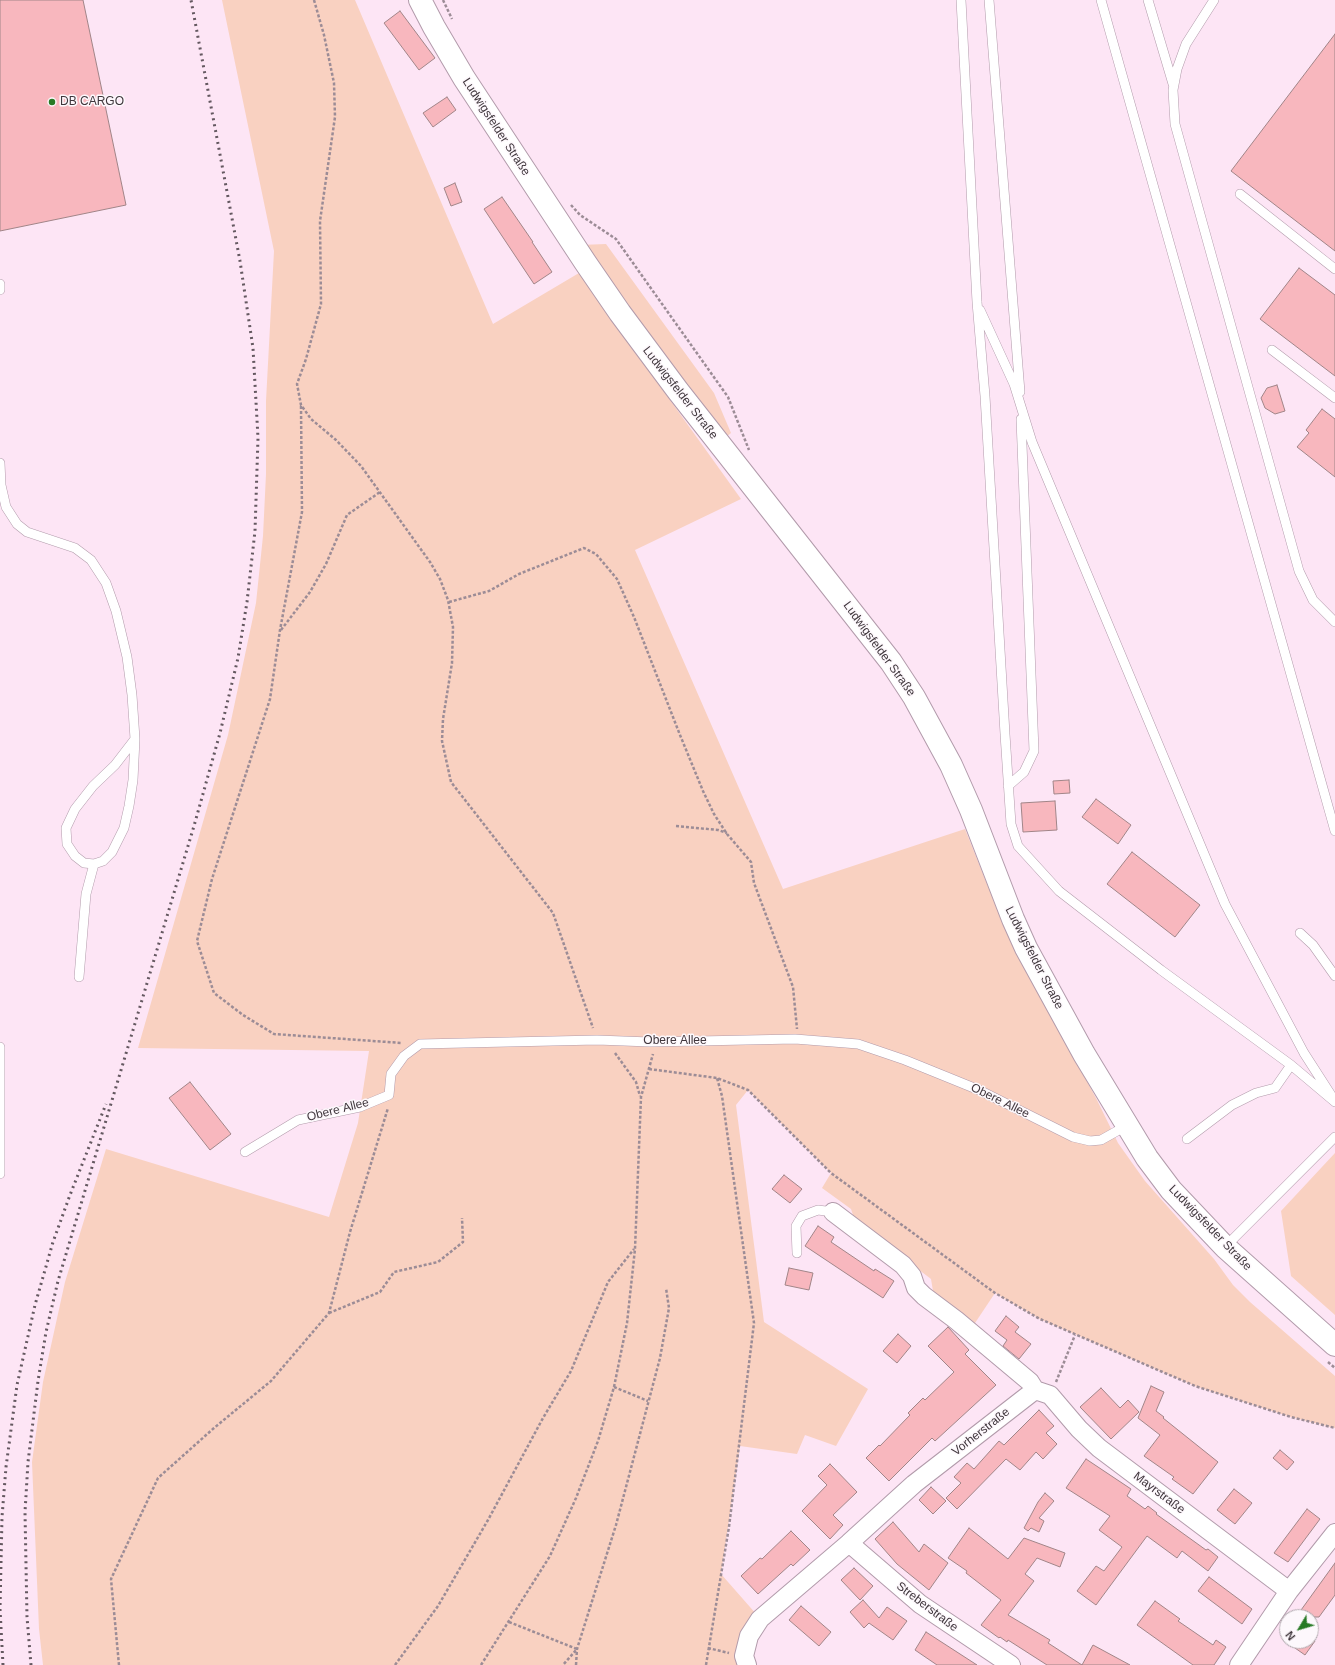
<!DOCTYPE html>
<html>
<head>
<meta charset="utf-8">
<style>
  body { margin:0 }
  #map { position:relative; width:1335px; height:1665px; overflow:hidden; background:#fde5f5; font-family:Helvetica,sans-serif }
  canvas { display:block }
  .north { position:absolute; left:1279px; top:1609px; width:40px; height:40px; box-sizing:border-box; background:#fdf8fc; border:1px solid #b1aaaf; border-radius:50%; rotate:232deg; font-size:11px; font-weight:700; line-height:16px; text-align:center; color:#3f363c }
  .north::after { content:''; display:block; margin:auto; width:14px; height:18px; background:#277a25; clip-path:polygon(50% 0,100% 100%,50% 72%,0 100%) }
</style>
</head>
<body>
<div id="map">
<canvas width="1335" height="1665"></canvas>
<div class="north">N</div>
</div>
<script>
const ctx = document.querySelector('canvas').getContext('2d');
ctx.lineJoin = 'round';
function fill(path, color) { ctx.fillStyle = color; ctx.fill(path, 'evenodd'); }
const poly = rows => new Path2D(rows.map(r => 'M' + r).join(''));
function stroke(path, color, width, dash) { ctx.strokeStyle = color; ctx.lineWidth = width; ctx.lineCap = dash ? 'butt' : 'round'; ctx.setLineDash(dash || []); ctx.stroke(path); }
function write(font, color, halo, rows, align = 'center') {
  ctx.font = font + ' Helvetica,sans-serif'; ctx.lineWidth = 3; ctx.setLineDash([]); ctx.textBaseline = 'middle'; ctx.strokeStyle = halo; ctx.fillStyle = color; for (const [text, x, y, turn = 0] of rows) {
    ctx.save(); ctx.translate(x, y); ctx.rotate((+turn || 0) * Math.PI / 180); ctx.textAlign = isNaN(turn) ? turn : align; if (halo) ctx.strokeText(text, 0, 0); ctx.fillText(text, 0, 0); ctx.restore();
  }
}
const green = poly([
  [222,0,355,0,493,324,579,273,741,499,635,550,783,889,965,829,999,914,1023,963,1097,1100,1118,1143,1145,1181,1214,1259,1233,1285,1250,1302,1335,1376,1335,1428,1291,1417,1195,1386,1040,1319,995,1293,973,1326,934,1297,931,1279,855,1221,851,1209,822,1188,831,1173,748,1090,736,1105,764,1322,868,1389,836,1446,805,1435,797,1454,740,1446,721,1574,757,1615,738,1665,43,1665,39,1629,32,1462,43,1382,65,1282,106,1149,329,1217,358,1123,369,1051,138,1048,228,735,256,603,263,536,266,474,266,401,274,251],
  [606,244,714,393,731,433,725,438,580,245],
  [1335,1153,1335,1315,1291,1276,1281,1211]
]);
const building = poly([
  [0,0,83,0,126,205,0,231,0,0],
  [400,11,435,58,419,70,384,23,400,11],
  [1335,34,1335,251,1231,171,1335,34],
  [447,97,456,110,433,127,423,113,447,97],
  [455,183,462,202,451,206,444,188,455,183],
  [502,197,533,242,532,242,552,272,534,284,484,209,502,197],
  [1299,268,1335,295,1335,376,1260,319,1299,268],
  [1277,385,1285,411,1275,414,1265,408,1261,398,1267,388,1277,385],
  [1322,409,1335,419,1335,477,1297,447,1309,433,1306,430,1322,409],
  [1069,780,1070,793,1054,794,1053,781,1069,780],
  [1096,799,1131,825,1118,844,1082,817,1096,799],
  [1055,801,1057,830,1023,832,1021,803,1055,801],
  [1132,852,1200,905,1175,937,1107,884,1132,852],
  [190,1082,231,1134,210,1150,169,1098,190,1082],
  [784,1175,802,1189,790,1203,772,1189,784,1175],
  [818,1226,834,1237,831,1242,874,1271,875,1269,894,1281,883,1298,805,1246,818,1226],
  [789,1268,813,1273,809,1290,785,1285,789,1268],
  [1006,1316,1019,1327,1015,1332,1031,1344,1019,1359,1003,1346,1007,1340,995,1331,1006,1316],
  [948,1327,969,1350,965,1354,996,1385,935,1441,932,1438,889,1481,866,1458,879,1445,880,1446,910,1415,908,1413,923,1398,925,1400,954,1372,928,1346,948,1327],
  [898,1334,911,1346,897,1363,883,1351,898,1334],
  [1151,1386,1164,1392,1156,1411,1164,1417,1163,1418,1218,1462,1193,1494,1172,1479,1174,1477,1144,1456,1160,1435,1138,1418,1151,1386],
  [1101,1388,1120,1408,1128,1400,1139,1412,1111,1439,1080,1407,1101,1388],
  [1039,1410,1054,1426,1046,1433,1057,1444,1043,1459,1036,1452,1020,1470,1006,1459,957,1509,946,1498,961,1483,954,1477,967,1463,974,1469,999,1441,1004,1445,1039,1410],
  [1280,1450,1294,1462,1287,1470,1273,1458,1280,1450],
  [1086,1459,1131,1489,1127,1496,1145,1509,1148,1506,1157,1513,1156,1514,1206,1550,1208,1549,1218,1557,1208,1571,1182,1551,1177,1558,1147,1536,1096,1605,1077,1591,1096,1566,1104,1571,1122,1547,1099,1530,1110,1516,1066,1488,1086,1459],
  [830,1464,857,1492,833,1515,843,1525,830,1539,802,1511,827,1485,818,1476,830,1464],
  [931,1487,946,1501,933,1514,919,1500,931,1487],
  [1234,1489,1252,1503,1235,1524,1217,1510,1234,1489],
  [1045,1493,1054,1501,1039,1518,1044,1521,1039,1532,1031,1528,1028,1531,1024,1528,1038,1502,1045,1493],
  [1307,1509,1320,1519,1288,1562,1274,1553,1307,1509],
  [893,1522,919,1552,924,1544,948,1563,929,1590,897,1564,875,1539,893,1522],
  [969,1528,1008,1559,1024,1538,1065,1553,1060,1567,1037,1558,1025,1574,1034,1581,1008,1615,1050,1640,1048,1643,1082,1665,1093,1645,1130,1665,1047,1665,1008,1640,1007,1642,1000,1637,999,1638,981,1625,1001,1600,966,1573,967,1571,948,1558,969,1528],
  [791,1531,810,1550,793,1566,791,1564,758,1594,741,1576,760,1558,762,1559,791,1531],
  [1335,1563,1335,1595,1319,1617,1296,1617,1335,1563],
  [854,1568,873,1586,860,1600,841,1580,854,1568],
  [1209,1577,1252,1609,1242,1624,1198,1591,1209,1577],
  [863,1600,879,1618,887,1607,907,1621,893,1640,869,1623,864,1628,850,1612,863,1600],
  [1155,1601,1180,1619,1178,1621,1213,1645,1216,1640,1226,1647,1214,1665,1193,1665,1137,1625,1155,1601],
  [801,1606,831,1632,819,1646,789,1620,801,1606],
  [926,1632,977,1665,937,1665,915,1650,926,1632],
  [1285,1641,1315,1641,1305,1655,1285,1641]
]);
const path = poly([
  [314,0,324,35,334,83,335,117,320,221,321,304,306,359,297,384,301,405,311,419,336,440,361,466,430,562,440,579,448,600,453,627,452,663,443,719,442,741,451,782,553,913,593,1028],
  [443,0,452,19],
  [571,205,580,215,616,239,728,397,749,450],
  [301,406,302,512,280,630,270,699,212,879,197,941,214,993,243,1015,274,1034,402,1043],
  [449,602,489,591,519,574,584,548,596,554,617,579,634,617,680,735,703,791,714,814,727,834,751,862,754,883,793,987,797,1029],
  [281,630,310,592,326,564,347,515,380,492],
  [676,826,718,830,727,833],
  [615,1053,636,1082,640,1096],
  [649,1069,717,1078,748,1090,831,1173,995,1293,1040,1319,1195,1386,1291,1417,1335,1428],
  [329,1313,380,1292,394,1272,438,1262,463,1242,462,1218],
  [1328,1362,1335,1368],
  [1056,1382,1075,1335],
  [614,1387,648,1401],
  [509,1622,577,1649,563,1665],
  [708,1648,729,1653],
  [119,1665,111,1579,158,1478,214,1428,271,1381,329,1313,350,1232,388,1108],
  [395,1665,438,1606,488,1520,543,1418,571,1371,608,1282,634,1249],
  [481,1665,550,1556,576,1498,598,1441,614,1387,627,1323,635,1249,641,1097,653,1054],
  [576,1665,577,1649,616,1525,660,1358,669,1308,666,1288],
  [706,1665,729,1527,754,1323,722,1096,717,1078]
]);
const service = poly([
  [961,0,977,302,985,396,1005,734,1011,824,1018,846,1059,891,1161,970,1291,1065,1335,1102],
  [989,0,1020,392],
  [1101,0,1335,831],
  [1148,0,1173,84],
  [1214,0,1186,44,1177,69,1173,90,1175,124,1299,571,1313,600,1335,622],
  [1240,194,1335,269],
  [0,284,0,290],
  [980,310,1014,384,1032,442,1225,904,1304,1053,1331,1095],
  [1272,350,1335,398],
  [0,463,1,485,6,507,17,524,27,532,75,548,91,560,106,583,116,611,127,657,132,695,135,739,133,780,129,806,124,828,112,852,103,861,94,864,86,894,79,977],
  [1008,786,1024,772,1034,751,1021,419],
  [94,864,84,863,75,856,67,844,66,828,75,809,93,786,115,765,135,739],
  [1300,933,1313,945,1335,976],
  [0,1047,0,1174],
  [1187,1139,1232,1105,1256,1093,1275,1088,1291,1065],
  [245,1152,298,1120,360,1107,389,1095,391,1074,404,1056,420,1044,597,1040,650,1042,795,1039,858,1044,905,1060,979,1090,1073,1137,1090,1141,1101,1140,1126,1126],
  [1225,1247,1335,1137],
  [797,1253,796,1226,802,1216,818,1210,833,1212]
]);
const minor = poly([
  [1035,1390,1050,1395,1079,1429,1099,1448,1289,1591],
  [849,1543,920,1604,1011,1665],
  [747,1665,744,1656,749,1636,760,1619,849,1543,914,1484,1035,1390,1030,1382,956,1320,924,1296,916,1288,912,1276,903,1265,833,1212],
  [1239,1665,1289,1591,1335,1533]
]);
const tertiary = poly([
  [420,0,434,27,464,78,585,262,620,313,678,391,891,662,914,697,951,765,971,810,1013,919,1026,948,1084,1054,1147,1158,1171,1190,1225,1247,1335,1345]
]);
const rail = poly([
  [3,1665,0,1609,2,1517,6,1467,17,1385,35,1305,53,1242,70,1195,106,1104],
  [31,1665,27,1617,25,1512,28,1462,38,1381,46,1332,58,1281,194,826,220,733,238,658,247,602,255,531,258,438,253,348,240,261,191,0]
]);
const markers = [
  [52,102,4,"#277a25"]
];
const poiNames = [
  ["DB CARGO",60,102]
];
const streetNames = [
  ["Ludwigsfelder Straße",496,127,57],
  ["Ludwigsfelder Straße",680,393,52],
  ["Ludwigsfelder Straße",879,649,54],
  ["Ludwigsfelder Straße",1034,958,63],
  ["Obere Allee",675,1041],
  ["Obere Allee",1000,1101,26],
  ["Obere Allee",338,1110,-14],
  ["Ludwigsfelder Straße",1210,1228,46],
  ["Vorherstraße",981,1432,-38],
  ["Mayrstraße",1159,1493,37],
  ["Streberstraße",927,1607,37]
];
fill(green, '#f9d1c1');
fill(building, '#f8b7be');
stroke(building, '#a18588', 1);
stroke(service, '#b29bab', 10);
stroke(minor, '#b29bab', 20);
stroke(tertiary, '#b29bab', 24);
stroke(path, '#9c8c96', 2.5, [3, 2]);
stroke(service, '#fff', 9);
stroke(minor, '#fff', 18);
stroke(tertiary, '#fff', 22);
stroke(rail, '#645860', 3, [2, 4]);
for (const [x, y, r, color] of markers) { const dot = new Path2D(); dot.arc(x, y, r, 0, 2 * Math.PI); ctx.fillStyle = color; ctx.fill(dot); stroke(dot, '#fdf8fc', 1.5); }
write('12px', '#3f363c', '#fdf8fc', poiNames, 'left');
write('12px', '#3f363c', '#fdf8fc', streetNames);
</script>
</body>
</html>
